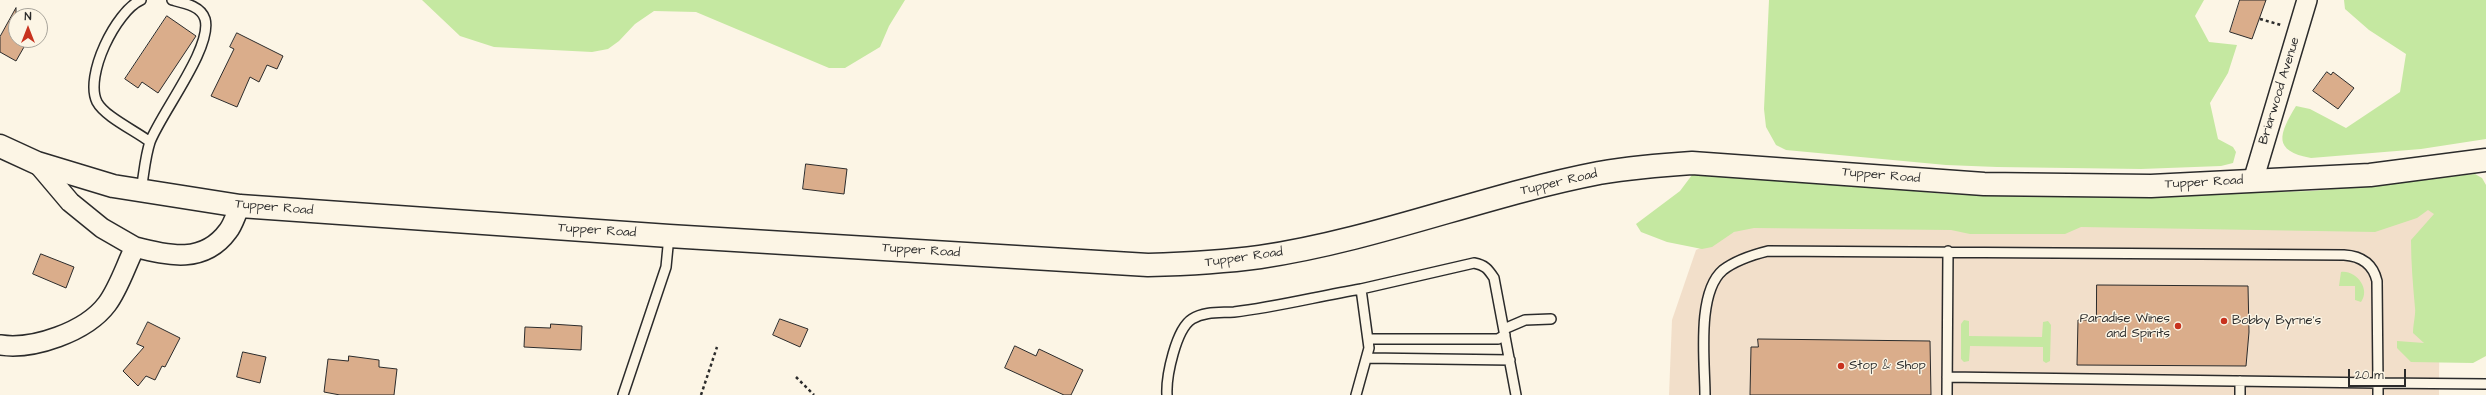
<!DOCTYPE html>
<html>
<head>
<meta charset="utf-8">
<style>
	body { margin:0 }
	#map { position:relative; width:2486px; height:395px; overflow:hidden; background:#fcf5e5; font-family:"Architects Daughter",sans-serif }
	canvas { display:block }
	.north { position:absolute; left:8px; top:8px; width:40px; height:40px; box-sizing:border-box; background:#fcf5e5; border:1px solid #a8a49b; border-radius:50%; rotate:0deg; font-size:11px; font-weight:700; line-height:16px; text-align:center; color:#2b2b2b }
	.north::after { content:''; display:block; margin:auto; width:14px; height:18px; background:#c8321e; clip-path:polygon(50% 0,100% 100%,50% 72%,0 100%) }
	.scale { position:absolute; left:2348px; top:369px; width:58px; height:18px; box-sizing:border-box; border:2px solid #2b2b2b; border-top:0; padding-left:5px; font-size:12px; line-height:14px; white-space:nowrap; color:#2b2b2b; -webkit-text-stroke:3px #fcf5e5; paint-order:stroke }
</style>
</head>
<body>
<div id="map">
<canvas width="2486" height="395"></canvas>
<div class="north">N</div>
<div class="scale">20 m</div>
</div>
<script>
const ctx = document.querySelector('canvas').getContext('2d');
ctx.lineJoin = 'round';
function fillPath(path, color) {
  ctx.fillStyle = color;
  ctx.fill(path, 'evenodd');
}
function trace(path, color, width, dash) {
  ctx.strokeStyle = color;
  ctx.lineWidth = width;
  ctx.lineCap = dash ? 'butt' : 'round';
  ctx.setLineDash(dash || []);
  ctx.stroke(path);
}
function write(font, color, halo, rows, align = 'center') {
  ctx.font = font + ' "Architects Daughter",sans-serif';
  ctx.lineWidth = 3;
  ctx.setLineDash([]);
  ctx.textBaseline = 'middle';
  ctx.strokeStyle = halo;
  ctx.fillStyle = color;
  for (const [text, x, y, turn = 0] of rows) {
    ctx.save();
    ctx.translate(x, y);
    ctx.rotate((+turn || 0) * Math.PI / 180);
    ctx.textAlign = isNaN(turn) ? turn : align;
    if (halo) ctx.strokeText(text, 0, 0);
    ctx.fillText(text, 0, 0);
    ctx.restore();
  }
}
fillPath(new Path2D(`
	M2440,209L2439,395H1669L1672,320L1696,250L1759,220Z`), '#f2dfca');
fillPath(new Path2D(`
	M422,0H905L889,26L880,47L845,68H829L696,12L654,11L635,24L619,41L608,49L592,52L494,47L460,36Z
	M1769,0H2204L2195,16L2209,42L2237,45L2228,73L2210,103L2218,139L2233,147L2236,152L2233,163L2221,166L2141,169L1997,167L1946,165L1786,150L1776,145L1766,127L1764,109Z
	M2344,0H2486V139L2421,149L2311,158C2272,151 2279,134 2296,106L2310,109L2346,128L2400,92L2406,54L2369,30L2345,9Z
	M2475,174L2482,178L2486,185V356L2473,363L2411,362L2397,348V341L2424,343L2413,333C2413,325 2416,313 2415,308C2413,286 2411,263 2411,240L2434,214L2428,210L2417,218L2375,232L2081,227L2065,234H1970L1951,230L1754,228L1734,232L1712,247L1702,249L1667,242L1641,232L1636,224L1680,191L1692,175L1749,176L1946,194L2094,197L2312,191Z
	M2341,272C2356,270 2371,289 2361,302L2355,300V286H2339Z
	M1964,320L1969,321V336L2042,337L2043,322L2048,321L2051,325L2050,361L2046,363L2043,361V347L1970,346L1969,361L1964,362L1961,359V324Z`), '#c5e8a1');
const building = new Path2D(`
	M2240,0H2266L2252,39L2230,32Z
	M16,8V40H28L16,61L0,52V37Z
	M167,16L196,36L158,93L142,82L138,88L125,79Z
	M237,33L283,56L277,69L267,65L259,82L250,77L237,107L211,96L234,49L230,47Z
	M2327,72L2331,75L2333,72L2354,88L2338,109L2313,91Z
	M806,164L847,169L844,194L803,189Z
	M41,254L74,267L66,288L33,274Z
	M2097,285L2248,286L2249,332L2246,366L2077,365L2078,320H2096Z
	M780,319L808,329L800,347L773,335Z
	M148,322L180,338L165,367L162,366L155,380L146,376L138,386L123,371L144,347L137,344Z
	M551,324L582,326L581,350L524,347L525,327L550,328Z
	M1758,339L1930,341L1931,395H1750L1751,347H1758Z
	M1015,346L1036,356L1039,349L1083,370L1071,395H1064L1005,368Z
	M243,352L266,357L260,383L237,377Z
	M349,356L379,360V367L397,369L394,395H340L324,392L328,359L348,361Z`);
fillPath(building, '#daad8b');
trace(building, '#2b2b2b', 1);
const service = new Path2D(`
	M141,0C116,11 84,76 97,102C105,117 136,131 150,142
	M141,190C144,174 145,157 150,142C161,113 213,47 205,19C201,6 184,3 172,0
	M1504,329L1525,320L1551,319
	M1368,339H1498L1505,335
	M1367,358L1510,360
	M623,395L666,267L669,236
	M1167,395C1166,376 1176,329 1192,319C1205,311 1220,313 1234,312C1277,307 1319,296 1361,289
	M1356,395L1369,348L1361,289L1474,263C1485,265 1488,269 1494,278L1516,395
	M1705,395C1705,363 1696,293 1723,270C1736,260 1752,255 1768,251L2344,255C2361,256 2373,264 2377,281L2378,383L1947,377
	M1947,395L1948,251
	M2240,395V381
	M2378,395V383L2486,384`);
const minor = new Path2D(`
	M37,163L70,202L102,228L135,247
	M2253,181L2307,0
	M0,345C33,350 86,332 107,304C119,288 126,265 135,247C169,256 204,264 228,231C233,225 236,214 240,206`);
const secondary = new Path2D(`
	M0,146L37,163L113,186L240,206L669,236L1148,265C1186,264 1223,262 1260,257C1375,240 1485,195 1599,173C1629,168 1661,165 1692,163L1984,184L2151,186L2370,175L2486,160`);
trace(service, '#2b2b2b', 12);
trace(minor, '#2b2b2b', 22);
trace(secondary, '#2b2b2b', 25);
trace(new Path2D(`
	M2260,19L2281,25
	M796,377L814,395
	M701,395L717,347`), '#2b2b2b', 2.5, [3, 3]);
trace(service, '#fcf5e5', 9);
trace(minor, '#fcf5e5', 19);
trace(secondary, '#fcf5e5', 22);
for (const [x, y, r, color] of [
	[2224,321,4,"#c8321e"],
	[2178,326,4,"#c8321e"],
	[1841,366,4,"#c8321e"]
]) {
  const dot = new Path2D();
  dot.arc(x, y, r, 0, 2 * Math.PI);
  ctx.fillStyle = color;
  ctx.fill(dot);
  trace(dot, '#fcf5e5', 1.5);
}
write('13px', '#2b2b2b', '#fcf5e5', [
	["Briarwood Avenue",2280,91,-73],
	["Tupper Road",1881,176,5],
	["Tupper Road",1559,183,-13],
	["Tupper Road",2204,183,-3],
	["Tupper Road",274,208,5],
	["Tupper Road",597,231,4],
	["Tupper Road",921,251,4],
	["Tupper Road",1244,258,-8]
]);
write('13px', '#2b2b2b', '#fcf5e5', [
	["Paradise Wines",2170,319,"right"],
	["and Spirits",2170,334,"right"],
	["Bobby Byrne's",2232,321],
	["Stop & Shop",1849,366]
], 'left');
</script>
</body>
</html>
